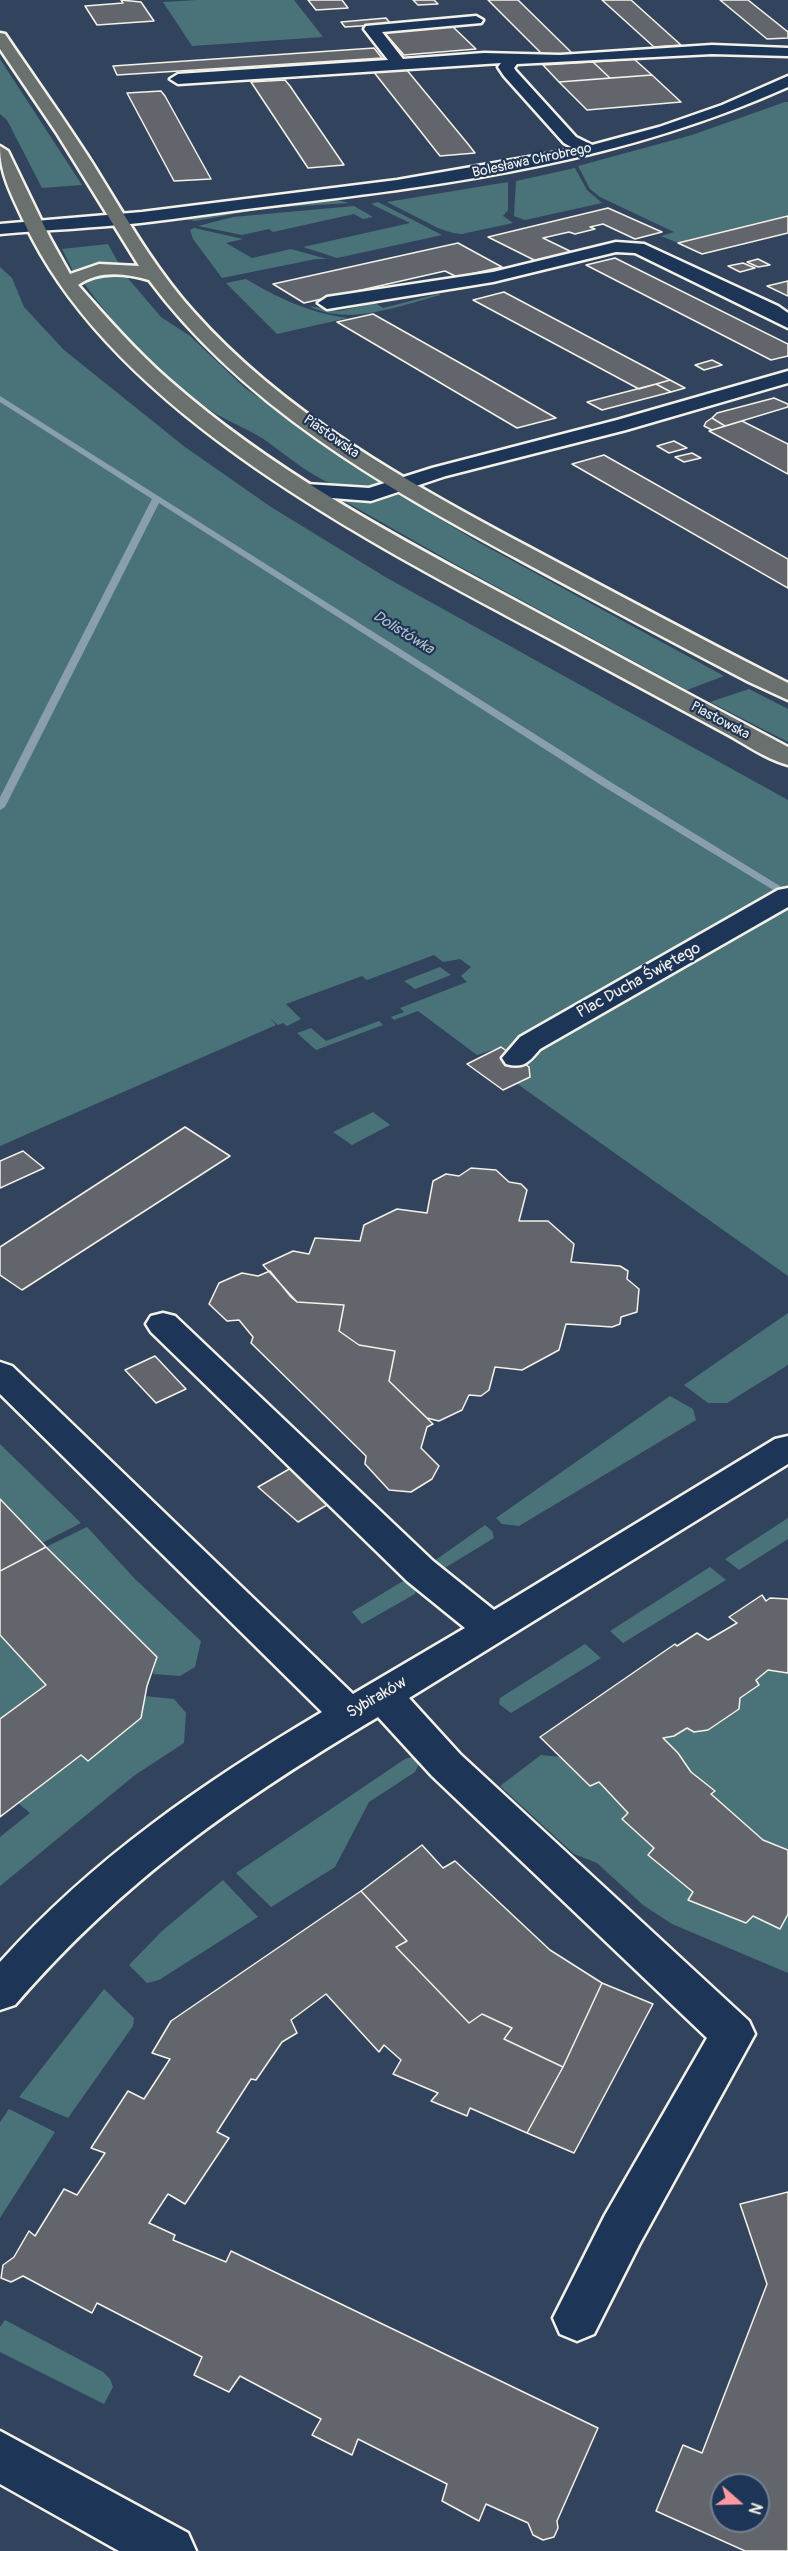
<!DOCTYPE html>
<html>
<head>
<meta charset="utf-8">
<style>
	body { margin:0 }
	#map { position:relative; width:788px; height:2551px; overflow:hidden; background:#32445d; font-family:Pangolin,sans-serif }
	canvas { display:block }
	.north { position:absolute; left:710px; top:2473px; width:60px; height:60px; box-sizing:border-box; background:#1d3557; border:2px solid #738091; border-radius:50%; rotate:110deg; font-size:16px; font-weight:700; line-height:24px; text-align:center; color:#f4f1e8 }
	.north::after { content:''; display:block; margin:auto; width:21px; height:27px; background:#ff9aa2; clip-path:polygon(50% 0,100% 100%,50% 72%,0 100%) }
</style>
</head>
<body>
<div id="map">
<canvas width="788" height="2551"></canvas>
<div class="north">N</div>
</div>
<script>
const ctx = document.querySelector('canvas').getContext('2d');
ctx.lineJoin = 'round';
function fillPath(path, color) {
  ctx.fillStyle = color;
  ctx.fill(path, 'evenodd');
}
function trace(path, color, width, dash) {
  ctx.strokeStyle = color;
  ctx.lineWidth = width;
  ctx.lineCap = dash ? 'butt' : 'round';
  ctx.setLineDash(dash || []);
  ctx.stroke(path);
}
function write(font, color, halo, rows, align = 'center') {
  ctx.font = font + ' Pangolin,sans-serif';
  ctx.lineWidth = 4.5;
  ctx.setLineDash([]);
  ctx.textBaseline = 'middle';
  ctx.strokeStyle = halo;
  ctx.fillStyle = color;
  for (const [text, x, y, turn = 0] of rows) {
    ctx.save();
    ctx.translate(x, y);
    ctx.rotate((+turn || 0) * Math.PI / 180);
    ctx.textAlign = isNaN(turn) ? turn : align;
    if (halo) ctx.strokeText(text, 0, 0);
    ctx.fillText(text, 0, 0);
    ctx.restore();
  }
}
fillPath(new Path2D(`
	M197,0H294L323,37L192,46L163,2Z
	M0,59L82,185L42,188L7,120L0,114Z
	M785,102H788V216L678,243L661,236L674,232L600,197L590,189L578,166L692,135Z
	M575,168L587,190L602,203L525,220L514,216L516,181Z
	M508,182V210L503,216L513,223L462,234L453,233L438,228L387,202Z
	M330,198L349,203L267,208L195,221L187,219L185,215Z
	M378,202L442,235L337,258L303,247L410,223L371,204Z
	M354,206L373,217L363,219L354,214L273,232L269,229L242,235L198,226L233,217Z
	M194,228L243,239L226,243L252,258L291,249L327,259H316L222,278L193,239L190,230Z
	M108,244L119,264L91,265L73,271L62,249Z
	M0,267L12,278L24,307L64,350L185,447L271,507L387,578L788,800V886L778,893L788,899V1276L516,1083L501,1047L477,1055L418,1011L394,1020L391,1017L404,1012L400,1008L467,982L461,976L471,967L460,959L443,962L434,955L367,980L362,976L286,1004L301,1019L287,1026L283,1023L278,1025L270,1018L276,1025L0,1146Z
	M102,274L126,276L161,317L190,336L245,388L379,482L378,486C339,503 295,461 265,440C250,430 232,423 216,414C163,381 119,331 83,282L88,277Z
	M246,279C278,298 309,313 348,318L277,334L226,283Z
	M438,294L441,295C400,305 350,327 309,306L339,311L375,303L383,308Z
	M398,494L478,542L724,676L687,690L453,563L339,498L372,501Z
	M749,689L788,709V742L710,702Z
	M440,967L451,975L415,989L404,981Z
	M379,1021L383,1025L316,1050L297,1033L311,1028L326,1041Z
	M373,1112L390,1125L352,1145L333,1132Z
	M788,1313V1365L727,1403H708L684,1385Z
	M670,1396L693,1409L696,1420L519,1526L502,1524L496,1518Z
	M0,1444L81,1523L42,1543L0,1499Z
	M788,1518V1539L739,1570L725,1559Z
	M485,1525L492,1531L494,1538L443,1569L430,1564Z
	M87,1527L135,1579L201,1641L195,1667L180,1676L153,1674L157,1657L46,1547Z
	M710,1567L726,1580L623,1643L610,1631Z
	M408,1578L417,1586L415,1594L362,1624L352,1612Z
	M0,1635L46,1685L0,1719Z
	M585,1644L601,1658L511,1713L499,1704L500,1698Z
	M768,1670L788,1673V1850L763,1840L711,1794L715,1791L691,1772L678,1753L663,1738L674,1736L687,1728L694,1732L708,1730L739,1709L740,1698L759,1685L756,1680Z
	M145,1696L174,1699L186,1713L184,1743L135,1775L0,1886V1837L30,1813L18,1803L81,1755L88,1761L140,1718Z
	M541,1755L561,1757L590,1786L599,1782L628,1813L622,1819L654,1848L648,1855L693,1892L689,1900L746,1923L753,1916L779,1929L788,1914V1973L672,1924L643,1905L597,1863L574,1854L500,1786Z
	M412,1757L420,1762L415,1772L369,1802L335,1867L271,1907L236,1873L405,1759Z
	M223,1880L258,1917L159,1980L147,1983L129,1965L162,1931Z
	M104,1989L134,2018L133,2026L68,2118L19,2097Z
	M9,2109L55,2132L0,2218V2122Z
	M5,2320L103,2372L110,2379L113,2387L104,2404L0,2352V2327Z`), '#497378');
fillPath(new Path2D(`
	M0,396L609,781L788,891V899L601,785L159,503L5,807L0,810V797L152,499L0,402Z`), '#899fb0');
const building = new Path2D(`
	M121,0L141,2L154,21L97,25L85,6L123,3Z
	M308,0H342L348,8L316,10Z
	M413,0H434L438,4L418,5Z
	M488,0H518L572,53L543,55Z
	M602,0H631L681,45L654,47Z
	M720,0H748L788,32V38L767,39Z
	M386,18L391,24L345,27L341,22Z
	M451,25L476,49L404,55L382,30Z
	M374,48L382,58L117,75L113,66Z
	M634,59L652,75L610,78L593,62Z
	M593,62L610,78L559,82L543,65Z
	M406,69L468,144L475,153L440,156L373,71Z
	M652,75L681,102L587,110L559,82Z
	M285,80L290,86L344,165L308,168L251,82Z
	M161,91L165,96L211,179L174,181L127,93Z
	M608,208L662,232L635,239L603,224L590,227L595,229L575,234L569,232L543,238L574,253L538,262L488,237Z
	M788,216V233L702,254L678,243Z
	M458,243L502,267L457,277L445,271L304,303L273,284Z
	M615,258L788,344V356L771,360L586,265Z
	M758,259L770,265L758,267L747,262Z
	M743,263L755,268L740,272L728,266Z
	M788,281V296L767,286Z
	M504,292L653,371L670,380L639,389L473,300Z
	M373,314L476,372L556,418L517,428L337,322Z
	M712,360L722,365L704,370L695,365Z
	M670,380L685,388L671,392L656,384Z
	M656,384L671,392L602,410L587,402Z
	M774,398L788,404V407L725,426L712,418L717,413Z
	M712,418L725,426L712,430L704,426L706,422Z
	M742,421L788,444V474L709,431Z
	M674,441L687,448L669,453L657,446Z
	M692,453L701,458L684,462L675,457Z
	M604,455L788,559V588L572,464Z
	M501,1047L529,1067L530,1077L503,1090L467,1064Z
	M185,1127L230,1156L22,1290L0,1275V1247Z
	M23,1151L44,1168L0,1188V1161Z
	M471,1168L496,1170L509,1182L521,1184L527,1190L519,1221H548L574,1244L571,1262L620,1266L628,1271L627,1279L639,1289L637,1312L621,1317L620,1324L612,1327L566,1324L559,1350L522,1370L495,1367L489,1390L481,1396L469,1395L462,1410L439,1421L427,1418L389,1381L395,1351L359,1345L339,1331L344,1305L297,1302L263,1265L293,1251L309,1254L315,1238L360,1241L364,1225L397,1209L427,1213L433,1181L446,1174L459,1176Z
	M270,1271L291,1297L297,1302L344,1305L339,1331L359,1345L395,1351L389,1381L433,1424L427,1427L421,1448L439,1466L432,1479L411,1492L389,1490L365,1464L366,1456L251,1343L253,1337L239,1320L227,1321L209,1304L219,1283L242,1273L258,1276Z
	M155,1356L186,1389L156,1403L125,1370Z
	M291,1468L332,1502L298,1522L258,1487Z
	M0,1499L46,1547L0,1571Z
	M46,1547L157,1657L147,1686L141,1718L88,1761L81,1755L0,1817V1719L46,1685L0,1635V1571Z
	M762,1595L766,1601L770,1598L788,1599V1673L768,1670L756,1680L759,1685L740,1698L739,1709L708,1730L694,1732L687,1728L674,1736L663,1738L678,1753L691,1772L715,1791L711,1794L763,1840L788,1850V1914L780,1929L753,1916L746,1923L688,1900L693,1892L648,1855L654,1848L622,1819L628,1813L599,1782L590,1786L540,1737L675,1644L677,1646L697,1633L708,1640L737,1623L729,1617Z
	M422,1845L443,1868L455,1861L550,1950L602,1983L563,2067L504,2039L512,2028L482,2014L469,2023L396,1947L407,1941L361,1891Z
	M361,1891L407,1941L396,1947L469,2023L482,2014L512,2028L504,2039L563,2067L527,2133L470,2108L467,2116L431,2101L438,2093L393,2074L401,2060L384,2045L379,2052L326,1994L291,2020L297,2033L282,2042L256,2080L251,2079L217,2132L229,2138L185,2204L168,2194L149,2223L175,2235L173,2240L226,2262L231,2251L598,2428L557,2521L558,2528L554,2537L543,2540L533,2535L528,2523L486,2504L479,2521L442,2501L447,2484L358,2439L352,2455L312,2435L321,2419L240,2376L229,2392L194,2375L202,2357L97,2303L92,2313L23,2276L11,2282L1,2278L3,2265L14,2257L29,2231L35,2236L64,2189L77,2195L105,2153L91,2148L128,2091L144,2099L170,2059L152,2053L171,2021Z
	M602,1983L653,2004L574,2153L527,2133L563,2067Z
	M788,2192V2551H745L656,2511L683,2445L702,2453L767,2284L740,2204ZM722,2485H758V2521H722Z`);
fillPath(building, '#62666c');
trace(building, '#f4f1e8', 1.5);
const minor = new Path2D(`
	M476,16L483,20L481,23L382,32L403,59L484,53L560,55L712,45L788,48V56L712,54L517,64L514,68L516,71L576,137L592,145L659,127L722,105L788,76V87C623,161 457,184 279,205C233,210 186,218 140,223C93,228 47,230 0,234V224L142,212L397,180L575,149L564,143L504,76L498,67L501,63L178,84L170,79L178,74L388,60L364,29L366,26Z
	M616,242L644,244L778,306L788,313V328L635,253L616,252L493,282L327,309L318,303L327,297L493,272Z
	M788,371V383L626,430L446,476L371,501L306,496L298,495L295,490L298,485L306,484L369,488L432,468L617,420Z
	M788,888V907L540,1049C529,1062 524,1069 506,1064L502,1058L520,1037L778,890Z
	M163,1313L175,1316L433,1561L494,1610L775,1439L788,1436V1464L409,1698L460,1754L749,2021L755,2034L639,2245L594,2334L577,2341L560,2334L553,2318L605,2215L707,2038L432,1776L378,1717C237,1801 124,1879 15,2005L0,2010V1962C92,1859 204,1782 322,1712L0,1394V1362L12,1366L353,1694L465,1628L407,1581L151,1332L146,1324L151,1316Z
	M0,2431L188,2533L196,2551H119L0,2484Z`);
const major = new Path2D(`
	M0,33L5,34C34,77 65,120 93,164C124,214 153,266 193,311C284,414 409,483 529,547C615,593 701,639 788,683V700L749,682C671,641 593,600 516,558C381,485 242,405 149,280C125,273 99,270 78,285C107,318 136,351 169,380C272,471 396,537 516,601C607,650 697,699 788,747V765C765,759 744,743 723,732C680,709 638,686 595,663C406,560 120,427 25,224C13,197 0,176 0,146L8,151L50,238L70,274L99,264L139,266L56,132L0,49Z`);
trace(minor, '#f4f1e8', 5);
trace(major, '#f4f1e8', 5);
fillPath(minor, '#1d3557');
fillPath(major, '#6a706d');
write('14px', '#f4f1e8', '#1d3557', [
	["Bolesława Chrobrego",532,161,-12],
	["Piastowska",331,437,35],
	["Piastowska",720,721,28]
]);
write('italic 15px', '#b6c1c7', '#1d3557', [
	["Dolistówka",403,633,32]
]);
write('16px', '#f4f1e8', '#1d3557', [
	["Plac Ducha Świętego",639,981,-29],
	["Sybiraków",377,1698,-30]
]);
</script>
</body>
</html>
